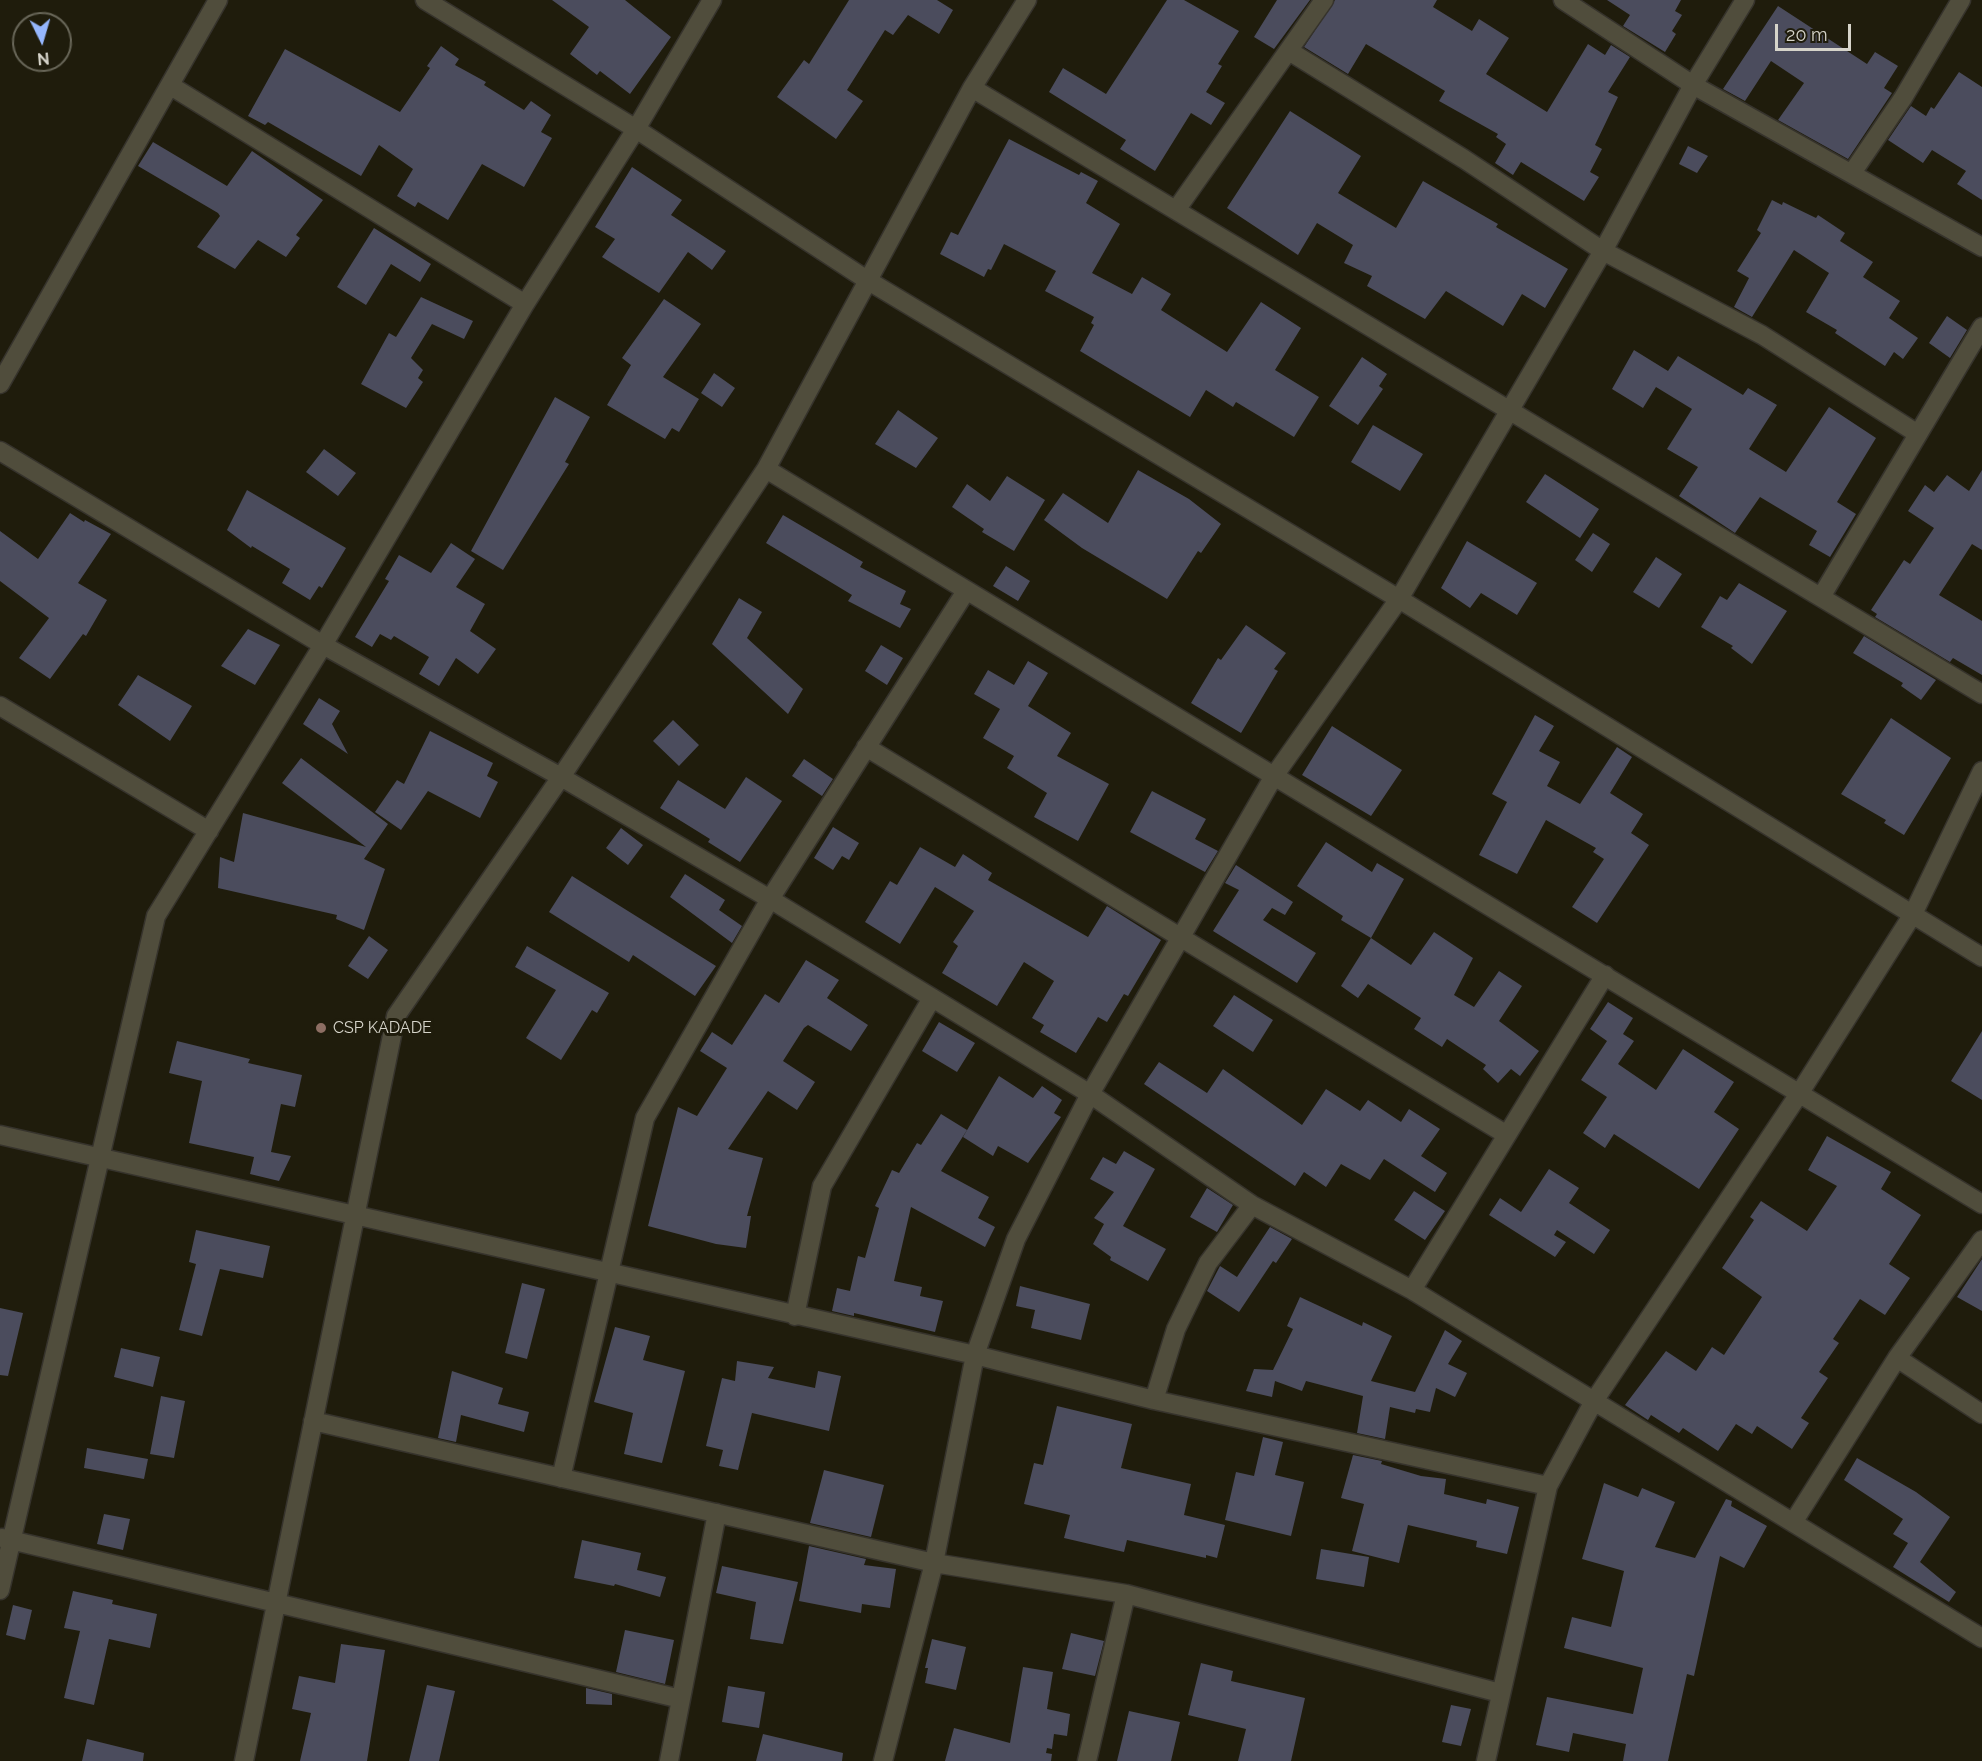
<!DOCTYPE html>
<html>
<head>
<meta charset="utf-8">
<style>
	body { margin:0 }
	#map { position:relative; width:1982px; height:1761px; overflow:hidden; background:#1f1c0c; font-family:Raleway,sans-serif }
	canvas { display:block }
	.north { position:absolute; left:12px; top:12px; width:60px; height:60px; box-sizing:border-box; background:#1f1c0c; border:2px solid #686658; border-radius:50%; rotate:175deg; font-size:16px; font-weight:700; line-height:24px; text-align:center; color:#d6d4ca }
	.north::after { content:''; display:block; margin:auto; width:21px; height:27px; background:#95b6fd; clip-path:polygon(50% 0,100% 100%,50% 72%,0 100%) }
	.scale { position:absolute; left:1775px; top:24px; width:76px; height:27px; box-sizing:border-box; border:3px solid #d6d4ca; border-top:0; padding-left:8px; font-size:18px; line-height:21px; white-space:nowrap; color:#d6d4ca; -webkit-text-stroke:4px #1f1c0c; paint-order:stroke }
</style>
</head>
<body>
<div id="map">
<canvas width="1982" height="1761"></canvas>
<div class="north">N</div>
<div class="scale">20 m</div>
</div>
<script>
const ctx = document.querySelector('canvas').getContext('2d');
ctx.lineJoin = 'round';
function fillPath(path, color) {
  ctx.fillStyle = color;
  ctx.fill(path, 'evenodd');
}
function trace(path, color, width, dash) {
  ctx.strokeStyle = color;
  ctx.lineWidth = width;
  ctx.lineCap = dash ? 'butt' : 'round';
  ctx.setLineDash(dash || []);
  ctx.stroke(path);
}
function write(font, color, halo, rows, align = 'center') {
  ctx.font = font + ' Raleway,sans-serif';
  ctx.lineWidth = 6;
  ctx.setLineDash([]);
  ctx.textBaseline = 'middle';
  ctx.strokeStyle = halo;
  ctx.fillStyle = color;
  for (const [text, x, y, turn = 0] of rows) {
    ctx.save();
    ctx.translate(x, y);
    ctx.rotate((+turn || 0) * Math.PI / 180);
    ctx.textAlign = isNaN(turn) ? turn : align;
    if (halo) ctx.strokeText(text, 0, 0);
    ctx.fillText(text, 0, 0);
    ctx.restore();
  }
}
fillPath(new Path2D(`
	M552,0H625L671,37L630,94L600,71L597,75L570,54L589,27Z
	M849,0H937L953,10L939,34L908,15L893,35L885,30L847,90L863,101L836,139L777,97L804,60L809,64Z
	M1167,0H1184L1239,31L1218,64L1222,66L1206,92L1225,103L1211,125L1191,113L1155,171L1120,149L1126,140L1049,92L1063,68L1106,94Z
	M1277,0H1310L1274,49L1254,37Z
	M1335,0H1437L1433,7L1472,31L1479,19L1509,38L1486,74L1547,112L1588,44L1605,55L1611,45L1630,57L1608,92L1618,97L1595,145L1602,149L1590,172L1599,177L1584,201L1521,162L1513,175L1495,163L1506,144L1496,137L1498,134L1439,101L1445,91L1366,44L1348,74L1304,47Z
	M1607,0H1681L1675,11L1682,15L1672,31L1676,34L1665,52L1623,26L1630,15Z
	M1778,6L1867,64L1875,52L1898,66L1884,88L1892,93L1848,159L1778,120L1804,83L1771,61L1745,101L1723,89Z
	M441,46L459,59L455,65L486,82L484,85L524,110L531,101L551,115L541,132L552,138L524,187L482,164L448,220L418,202L415,207L397,196L413,169L379,145L361,176L268,122L265,125L248,116L285,49L400,112L430,68L427,66Z
	M1959,72L1982,87V200L1957,184L1966,171L1932,150L1923,163L1888,140L1911,106L1926,116L1931,107L1934,109Z
	M1290,111L1361,156L1338,193L1396,228L1423,181L1498,224L1496,227L1568,269L1545,308L1522,294L1503,326L1446,291L1425,319L1367,286L1372,276L1344,263L1353,245L1317,223L1298,255L1227,208Z
	M1009,139L1079,175L1081,172L1098,181L1086,203L1120,224L1092,273L1132,294L1142,277L1171,294L1161,310L1227,352L1261,302L1301,328L1275,370L1319,397L1294,437L1236,402L1233,407L1206,390L1190,417L1080,351L1094,325L1091,323L1094,317L1045,291L1056,271L1004,244L991,270L988,269L984,277L940,254L951,232L958,235Z
	M153,142L227,186L252,151L323,200L296,235L300,238L286,257L258,240L235,269L197,247L220,216L218,213L138,166Z
	M1688,146L1708,156L1697,173L1679,164Z
	M632,167L682,200L671,215L726,251L712,270L688,252L659,293L602,257L615,239L595,227Z
	M1772,200L1782,205L1783,202L1816,218L1818,215L1845,233L1840,241L1873,262L1863,277L1900,301L1889,318L1918,338L1903,359L1894,352L1885,366L1835,333L1837,330L1806,312L1829,273L1794,250L1752,317L1734,307L1749,278L1737,271L1761,233L1757,230Z
	M374,228L431,264L420,282L391,264L366,305L337,287Z
	M421,297L473,321L464,339L432,324L411,358L423,370L418,378L423,382L406,408L361,384L389,333L396,337Z
	M664,299L701,324L663,377L699,399L679,432L672,428L665,439L607,405L631,365L622,358Z
	M1947,316L1967,330L1950,358L1929,343Z
	M1634,350L1668,371L1678,356L1743,395L1748,388L1777,405L1749,449L1786,472L1829,407L1876,438L1837,502L1856,514L1830,557L1809,545L1817,531L1760,497L1735,533L1679,496L1698,467L1667,449L1692,409L1656,387L1643,408L1612,389Z
	M1362,357L1387,374L1379,386L1383,389L1358,425L1329,406Z
	M714,373L735,388L722,407L701,393Z
	M555,397L590,417L565,462L569,464L503,570L471,551Z
	M898,410L938,438L916,468L875,444Z
	M1373,425L1423,454L1400,491L1351,462Z
	M324,449L356,473L338,496L306,472Z
	M1138,470L1189,499L1221,524L1201,553L1198,551L1167,599L1082,548L1044,520L1063,493L1108,523Z
	M1982,470V550L1972,544L1939,595L1982,621V675L1953,658L1950,662L1875,617L1877,614L1871,610L1904,560L1910,564L1934,528L1908,511L1925,485L1934,492L1947,475L1969,491Z
	M1545,474L1599,509L1580,538L1526,502Z
	M1007,476L1045,500L1014,551L982,532L984,529L952,507L967,484L990,501Z
	M247,490L346,548L322,588L319,586L310,600L282,583L290,569L252,546L251,548L227,530Z
	M70,513L84,522L85,520L111,534L78,583L107,600L86,636L83,634L50,679L19,658L49,618L0,581V531L38,559Z
	M783,515L863,562L860,567L906,591L900,604L911,609L900,628L848,601L852,595L766,543Z
	M1593,533L1610,544L1592,572L1575,560Z
	M1467,541L1537,583L1517,615L1481,593L1470,608L1441,588Z
	M451,543L475,559L456,587L485,604L470,631L496,649L478,674L456,658L439,686L419,674L429,657L394,636L391,640L380,634L372,647L355,637L389,581L385,579L399,555L431,573Z
	M1656,557L1682,574L1659,608L1633,592Z
	M1006,566L1030,581L1018,601L993,586Z
	M1739,583L1787,611L1752,664L1731,648L1733,646L1701,627L1720,596L1727,600Z
	M739,598L762,612L747,638L803,689L788,714L712,644Z
	M1246,625L1286,653L1274,669L1278,671L1241,733L1191,703L1218,658L1221,660Z
	M248,629L280,645L255,685L221,666Z
	M1864,636L1936,680L1921,700L1901,686L1903,683L1853,653Z
	M881,645L903,658L887,685L865,671Z
	M1028,661L1048,673L1028,706L1071,733L1057,756L1109,784L1078,841L1034,817L1047,793L1007,768L1014,756L983,738L1000,709L974,694L988,670L1014,685Z
	M138,675L192,706L170,741L118,705Z
	M319,698L340,711L332,724L348,754L303,724Z
	M1535,715L1554,726L1539,751L1560,762L1547,786L1580,804L1617,747L1632,757L1610,793L1643,814L1631,833L1649,845L1597,923L1572,907L1604,859L1593,852L1596,848L1546,820L1517,874L1479,855L1507,802L1492,794Z
	M1891,718L1951,758L1904,835L1884,823L1886,820L1841,794Z
	M673,720L699,745L679,766L653,741Z
	M1332,726L1402,770L1371,816L1302,775Z
	M430,731L493,763L487,776L498,782L480,818L428,791L401,830L375,812L397,780L404,784Z
	M301,758L388,824L364,859L385,869L364,930L336,919L337,915L218,888L220,857L234,862L243,813L366,847L282,783Z
	M804,759L833,779L822,796L792,776Z
	M746,777L782,801L740,862L708,842L710,839L660,808L678,780L725,809Z
	M1152,791L1206,819L1195,839L1218,851L1205,872L1130,832Z
	M833,827L859,843L849,860L842,856L833,870L814,858Z
	M621,828L643,845L628,865L606,848Z
	M1326,842L1372,872L1377,863L1404,879L1371,938L1341,920L1343,916L1297,886Z
	M920,847L955,867L963,854L992,873L988,880L1088,937L1107,906L1161,940L1128,996L1124,994L1107,1022L1098,1017L1076,1053L1040,1032L1044,1025L1032,1018L1054,981L1024,962L997,1006L942,973L958,946L953,942L974,911L935,887L900,944L865,922L890,881L897,885Z
	M1236,865L1293,902L1285,915L1272,908L1263,920L1316,953L1297,983L1213,931L1239,890L1225,883Z
	M685,874L725,900L719,910L742,926L732,943L670,897Z
	M572,876L716,966L695,996L633,955L629,962L549,912Z
	M1434,932L1473,958L1454,995L1474,1007L1499,971L1522,986L1499,1021L1539,1051L1520,1076L1511,1069L1498,1083L1483,1069L1486,1065L1447,1039L1442,1047L1414,1029L1421,1018L1368,984L1358,998L1341,986L1371,938L1411,965Z
	M369,936L388,950L368,979L348,966Z
	M527,946L609,993L597,1013L592,1010L561,1060L526,1038L556,990L515,967Z
	M806,960L839,980L827,998L868,1025L851,1051L808,1025L804,1028L783,1061L815,1082L797,1110L768,1091L728,1149L763,1158L747,1216H751L746,1248L716,1244L648,1226L678,1107L697,1116L727,1068L700,1051L712,1032L732,1045L765,994L779,1003Z
	M1234,995L1273,1020L1253,1052L1213,1026Z
	M1608,1002L1633,1018L1623,1034L1634,1041L1618,1064L1656,1090L1683,1049L1734,1082L1714,1112L1739,1129L1699,1189L1614,1134L1605,1148L1583,1133L1607,1097L1581,1080L1607,1041L1590,1029Z
	M939,1022L975,1043L957,1072L922,1051Z
	M1982,1031V1100L1951,1081Z
	M177,1041L250,1059L248,1063L302,1075L295,1107L281,1104L271,1152L291,1156L279,1181L250,1174L254,1157L189,1143L202,1081L169,1073Z
	M1159,1062L1207,1093L1223,1069L1302,1125L1326,1089L1360,1111L1368,1100L1401,1122L1409,1109L1440,1129L1421,1156L1447,1173L1435,1192L1384,1159L1370,1180L1341,1164L1326,1187L1304,1172L1295,1186L1144,1084Z
	M999,1076L1033,1098L1042,1086L1062,1100L1054,1113L1061,1117L1028,1163L998,1146L993,1156L963,1137Z
	M941,1114L967,1130L941,1171L989,1197L978,1218L995,1227L985,1247L911,1207L894,1281L922,1287L920,1296L943,1301L935,1332L854,1313V1316L832,1311L837,1288L850,1291L858,1256L865,1258L879,1208L875,1206L892,1170L899,1173L917,1143L921,1145Z
	M1827,1136L1891,1172L1881,1189L1921,1215L1889,1264L1910,1278L1885,1315L1860,1299L1833,1339L1839,1343L1819,1372L1828,1378L1801,1418L1809,1423L1792,1449L1757,1426L1752,1434L1736,1424L1718,1451L1683,1428L1679,1433L1651,1415L1648,1420L1625,1405L1666,1351L1696,1371L1712,1347L1724,1355L1762,1297L1722,1268L1754,1220L1750,1217L1761,1201L1807,1231L1837,1186L1808,1170Z
	M1124,1151L1155,1169L1123,1226L1166,1249L1148,1281L1110,1260L1111,1257L1093,1244L1104,1224L1094,1218L1114,1192L1090,1179L1103,1157L1116,1164Z
	M1549,1169L1579,1188L1569,1203L1610,1230L1594,1254L1557,1230L1554,1235L1566,1242L1555,1257L1489,1215L1500,1198L1521,1212Z
	M1207,1188L1233,1205L1217,1232L1190,1217Z
	M1414,1191L1445,1211L1425,1240L1394,1220Z
	M1270,1227L1292,1239L1276,1263L1273,1261L1239,1312L1207,1291L1220,1266L1237,1277Z
	M196,1230L270,1246L263,1278L220,1269L202,1336L179,1330L196,1264L189,1262Z
	M1982,1259V1311L1957,1297Z
	M522,1283L545,1289L527,1359L505,1353Z
	M1020,1286L1090,1304L1081,1340L1031,1328L1035,1310L1016,1306Z
	M1300,1297L1362,1326L1363,1322L1392,1336L1371,1381L1415,1392L1445,1330L1462,1341L1448,1364L1467,1373L1455,1397L1436,1388L1430,1412L1416,1409L1415,1413L1390,1407L1385,1439L1357,1433L1363,1396L1306,1381L1302,1391L1275,1381L1272,1397L1246,1391L1254,1369L1273,1370L1293,1329L1287,1326Z
	M0,1308L23,1313L8,1376L0,1375Z
	M615,1327L650,1336L643,1360L685,1371L662,1463L624,1454L633,1413L594,1402Z
	M121,1348L160,1357L153,1387L114,1377Z
	M737,1361L774,1367L768,1378L815,1388L818,1371L841,1376L829,1431L752,1413L738,1470L719,1466L723,1450L706,1446L722,1378L735,1381Z
	M452,1371L503,1388L498,1404L529,1412L524,1432L461,1415L456,1442L438,1438Z
	M161,1396L185,1401L174,1458L150,1454Z
	M1057,1406L1132,1424L1121,1468L1191,1484L1184,1515L1225,1525L1217,1558L1206,1555V1558L1127,1540L1124,1552L1064,1538L1070,1515L1024,1504L1034,1463L1043,1465Z
	M1263,1437L1283,1442L1275,1475L1304,1482L1291,1536L1225,1520L1236,1472L1254,1476Z
	M87,1448L148,1459L144,1479L84,1468Z
	M1353,1455L1382,1461L1381,1464L1421,1476L1446,1479L1444,1494L1486,1504L1487,1499L1519,1507L1507,1554L1476,1547L1477,1541L1408,1525L1399,1563L1352,1551L1364,1504L1341,1498Z
	M1857,1458L1916,1492L1950,1517L1920,1562L1956,1592L1949,1602L1893,1567L1908,1543L1893,1534L1903,1519L1844,1480Z
	M824,1470L884,1485L871,1537L810,1523Z
	M1604,1483L1638,1497L1642,1488L1675,1502L1655,1547L1695,1558L1726,1499L1732,1501L1731,1506L1767,1526L1744,1568L1720,1556L1694,1676L1687,1674L1668,1761H1623L1626,1744L1573,1733L1569,1752L1536,1745L1547,1697L1633,1714L1643,1668L1564,1648L1572,1617L1611,1627L1624,1571L1582,1559Z
	M104,1514L130,1519L123,1550L97,1544Z
	M582,1540L641,1553L637,1570L666,1577L660,1597L615,1584L614,1586L574,1578Z
	M809,1546L866,1559L864,1565L896,1569L890,1608L862,1604L861,1613L799,1601Z
	M1321,1549L1369,1557L1364,1587L1316,1579Z
	M722,1566L798,1582L783,1644L750,1639L756,1602L716,1593Z
	M73,1591L113,1600L112,1604L157,1614L150,1648L109,1639L94,1705L64,1698L80,1631L64,1628Z
	M13,1605L32,1610L25,1640L6,1635Z
	M625,1630L674,1640L665,1684L616,1672Z
	M1071,1633L1104,1641L1095,1676L1062,1669Z
	M932,1639L966,1647L956,1690L925,1683L928,1668H925Z
	M341,1644L385,1650L367,1761H300L311,1713L292,1709L299,1676L335,1683Z
	M1201,1663L1233,1671L1231,1681L1305,1698L1291,1761H1238L1246,1729L1188,1715Z
	M1023,1667L1053,1672L1047,1709L1070,1714L1067,1736L1054,1734L1052,1749L1047,1748L1046,1753L1052,1754L1051,1761H945L954,1728L1010,1743Z
	M427,1685L455,1691L439,1761H409Z
	M728,1686L765,1692L759,1728L722,1722Z
	M586,1688L612,1694V1705L586,1704Z
	M1451,1705L1471,1709L1461,1746L1442,1742Z
	M1129,1711L1180,1722L1171,1761H1117Z
	M763,1734L843,1753L842,1761H756Z
	M87,1739L144,1753L143,1761H82Z`), '#4b4c5d');
const street = new Path2D(`
	M425,0L636,129L867,280L1399,599L1982,957
	M1563,0L1693,85L1982,247
	M1289,51L1464,159L1603,251L1762,335L1918,434
	M171,86L525,304
	M972,88L1982,694
	M1852,173L1903,98L1961,0
	M1176,210L1324,0
	M0,384L218,0
	M0,451L323,645L561,777L770,899L1090,1094L1252,1205L1412,1290L1982,1638
	M766,469L1982,1204
	M1821,597L1982,327
	M0,706L209,831
	M866,747L1507,1135
	M0,1135L975,1355L1154,1400L1548,1486
	M1412,1290L1605,975
	M795,1316L822,1186L932,998
	M1897,1358L1982,1414
	M1154,1400L1176,1329L1208,1263L1252,1205
	M313,1421L934,1563L1126,1594L1500,1693
	M561,1478L645,1118L770,899L966,591
	M1794,1521L1897,1358L1982,1240
	M2,1538L681,1699
	M0,1590L156,916L323,645L525,304L636,129L712,0
	M244,1761L396,1016L561,777L766,469L972,88L1027,0
	M669,1761L717,1513
	M883,1761L934,1563L975,1355L1016,1239L1090,1094L1274,776L1399,599L1603,251L1693,85L1745,0
	M1087,1761L1126,1594
	M1486,1761L1548,1486L1594,1401L1799,1094L1913,914L1982,771`);
trace(street, '#36332c', 21);
trace(street, '#504d3c', 18);
for (const [x, y, r, color] of [
	[321,1028,6,"#8d6e63"]
]) {
  const dot = new Path2D();
  dot.arc(x, y, r, 0, 2 * Math.PI);
  ctx.fillStyle = color;
  ctx.fill(dot);
  trace(dot, '#1f1c0c', 2);
}
write('16px', '#d6d4ca', '#1f1c0c', [
	["CSP KADADE",333,1028]
], 'left');
</script>
</body>
</html>
